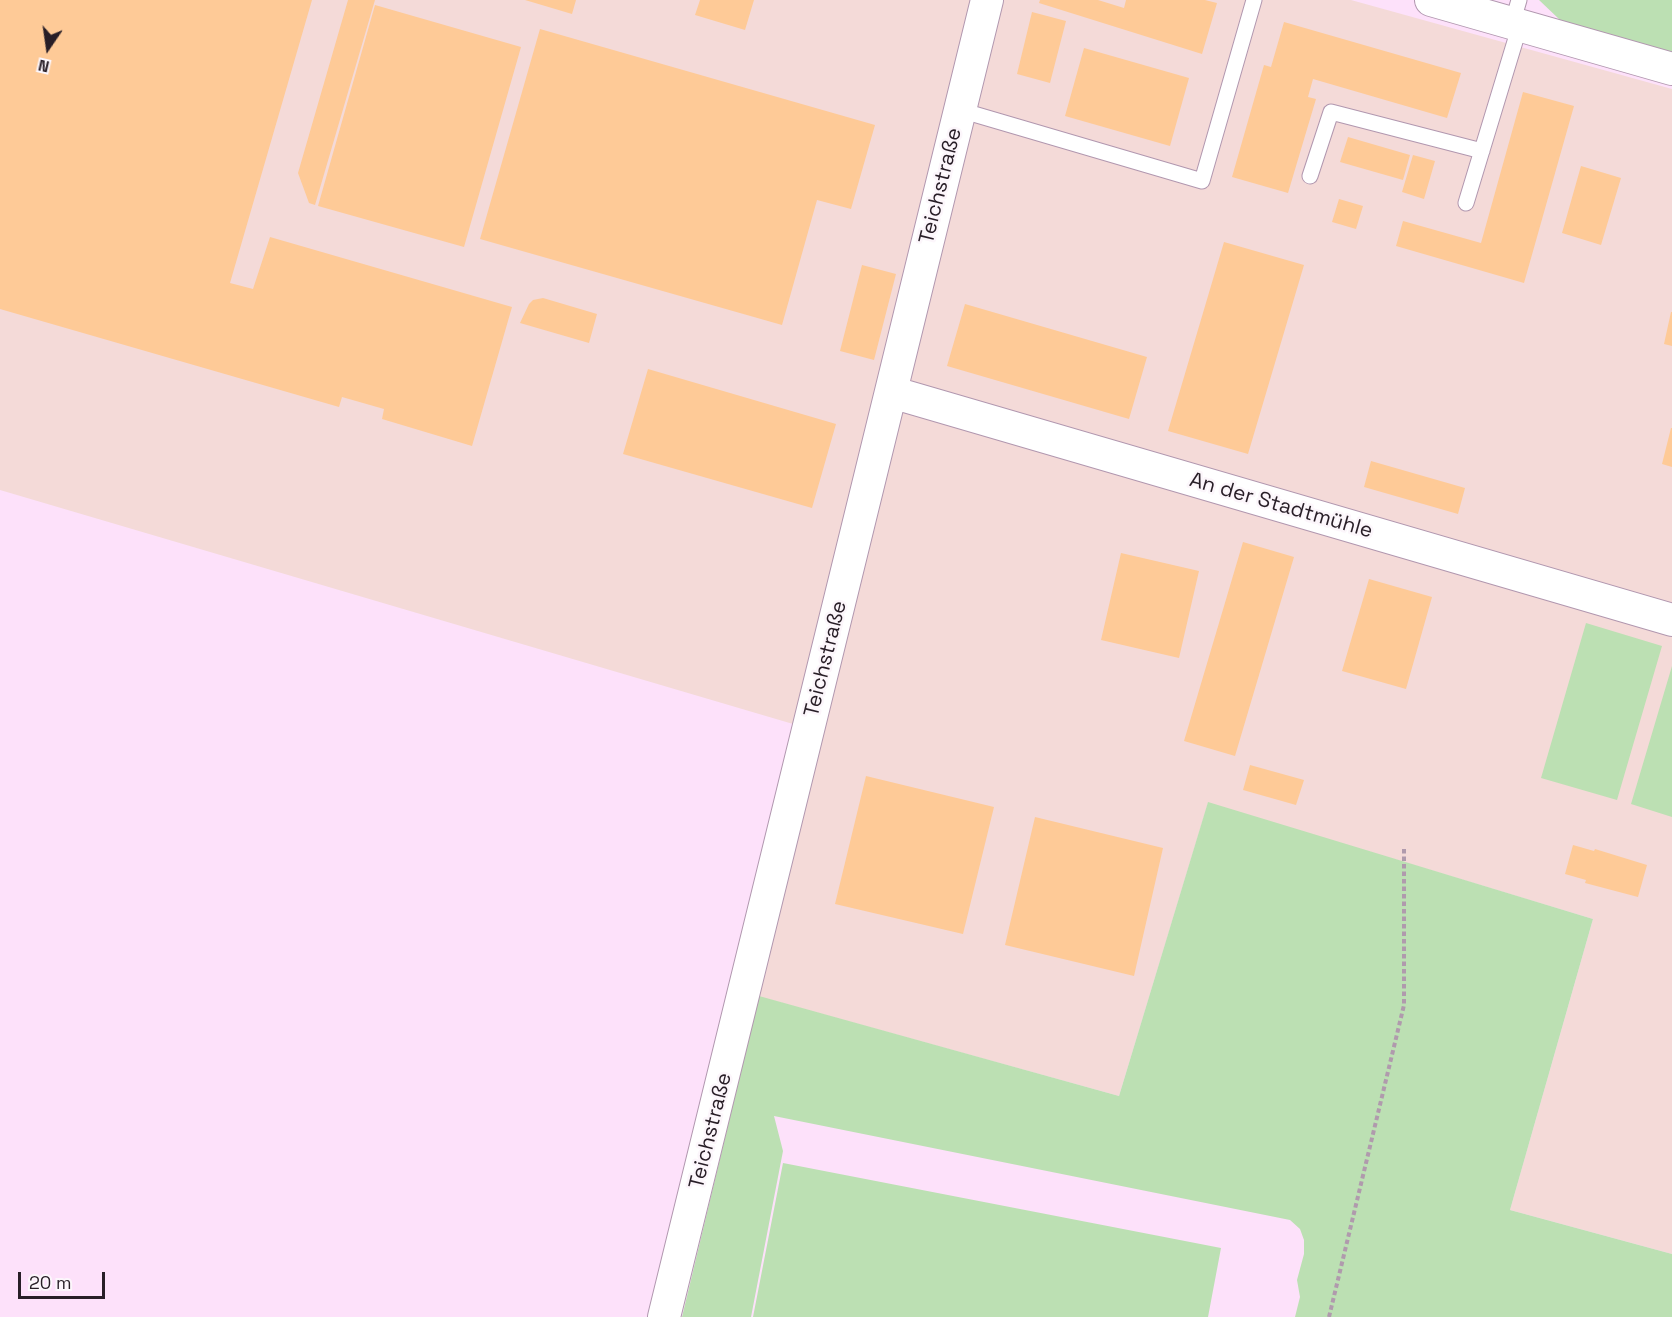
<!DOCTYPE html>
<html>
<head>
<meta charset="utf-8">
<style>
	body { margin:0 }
	#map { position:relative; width:1672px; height:1317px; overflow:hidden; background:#fde1fa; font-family:"Space Grotesk",sans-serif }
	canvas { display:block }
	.north { position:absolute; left:18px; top:18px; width:60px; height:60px; -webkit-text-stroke:4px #fcf6fb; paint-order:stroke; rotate:193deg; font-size:16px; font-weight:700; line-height:24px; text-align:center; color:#281e27 }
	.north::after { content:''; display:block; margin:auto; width:21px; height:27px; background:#281e27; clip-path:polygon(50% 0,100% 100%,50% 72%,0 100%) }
	.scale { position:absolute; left:18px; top:1272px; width:87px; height:27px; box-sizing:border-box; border:3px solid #281e27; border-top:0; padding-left:8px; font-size:18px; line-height:21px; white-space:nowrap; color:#281e27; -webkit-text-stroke:4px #fcf6fb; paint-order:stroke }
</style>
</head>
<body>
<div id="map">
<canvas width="1672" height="1317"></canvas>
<div class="north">N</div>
<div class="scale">20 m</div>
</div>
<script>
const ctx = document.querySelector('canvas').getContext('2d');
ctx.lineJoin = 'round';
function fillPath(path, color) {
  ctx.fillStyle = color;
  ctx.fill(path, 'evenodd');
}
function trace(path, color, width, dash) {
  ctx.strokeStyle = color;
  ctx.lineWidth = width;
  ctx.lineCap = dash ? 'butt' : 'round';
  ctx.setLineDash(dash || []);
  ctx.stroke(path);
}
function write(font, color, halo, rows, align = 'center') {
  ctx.font = font + ' "Space Grotesk",sans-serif';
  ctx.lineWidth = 5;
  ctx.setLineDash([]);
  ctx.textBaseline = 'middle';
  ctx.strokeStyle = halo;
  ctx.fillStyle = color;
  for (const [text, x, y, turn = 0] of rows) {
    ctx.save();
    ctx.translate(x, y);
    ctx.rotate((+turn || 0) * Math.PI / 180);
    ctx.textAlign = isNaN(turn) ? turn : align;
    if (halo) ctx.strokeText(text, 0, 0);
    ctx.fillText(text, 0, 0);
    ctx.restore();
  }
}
fillPath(new Path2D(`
	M0,0H1351L1672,89V1254L1510,1210L1593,919L1208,803L1119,1096L742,992L793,724L0,490Z`), '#f4dad8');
fillPath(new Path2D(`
	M1539,0H1672V52L1560,20Z
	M1586,623L1662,646L1617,800L1541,778Z
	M1672,666V817L1631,804Z
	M1208,802L1593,919L1510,1210L1672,1254V1317H1295L1300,1297L1297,1280L1304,1254V1240L1300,1229L1290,1220L774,1116L783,1151L751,1317H682L759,996L1119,1096Z
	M783,1163L1221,1248L1208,1317H753Z`), '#bce0b3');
fillPath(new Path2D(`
	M0,0H312L230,283L253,289L270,237L512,307L472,446L382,419L384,409L342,397L339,407L0,309Z
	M348,0H375L315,205L309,203L298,173Z
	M525,0H576L572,14Z
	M700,0H754L745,30L695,15Z
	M1040,0H1098L1124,8L1126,0H1205L1217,3L1202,54L1039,3Z
	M375,5L521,47L464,247L318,206Z
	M1032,12L1066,21L1050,83L1017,74Z
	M1284,22L1461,73L1447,118L1313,79L1308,97L1316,99L1288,193L1232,177L1264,65L1271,67Z
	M540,29L875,125L851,209L817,200L782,325L480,239Z
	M1084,48L1189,78L1170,146L1065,116Z
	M1523,92L1574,106L1524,283L1396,246L1403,221L1481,243Z
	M1348,137L1410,155L1403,180L1340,162Z
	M1413,155L1435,161L1424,199L1402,192Z
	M1581,166L1621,178L1601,245L1562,233Z
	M1339,199L1363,206L1356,229L1332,222Z
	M1224,242L1304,265L1248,454L1168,431Z
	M862,265L896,274L874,360L840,351Z
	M543,298L597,314L589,343L520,323L529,304L533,300Z
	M965,304L1147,357L1129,419L947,366Z
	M1671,312H1672V346L1664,344Z
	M648,369L836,424L812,508L623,454Z
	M1671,428H1672V467L1662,464Z
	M1371,461L1465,488L1458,514L1364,487Z
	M1243,542L1294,557L1235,756L1184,741Z
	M1121,553L1199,571L1179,658L1101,640Z
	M1369,579L1432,597L1406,689L1342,671Z
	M1250,765L1304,780L1296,805L1243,790Z
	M866,776L994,807L963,934L835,904Z
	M1035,817L1163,848L1134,976L1005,945Z
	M1573,845L1594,851L1595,849L1647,865L1638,897L1585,883L1586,880L1565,874Z`), '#feca97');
const lane = new Path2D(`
	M1512,24L1519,0
	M960,110L1202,181L1254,0
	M1310,176L1331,112L1482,151
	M1466,203L1520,25`);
const street = new Path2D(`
	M1431,0L1672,69
	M891,392L1672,620
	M664,1317L987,0`);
trace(lane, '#b197af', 17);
trace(street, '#b197af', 34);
trace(new Path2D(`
	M1329,1317L1404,1005V849`), '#b09aad', 4, [4.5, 3]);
trace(lane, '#fff', 15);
trace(street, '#fff', 32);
write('21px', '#281e27', '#fcf6fb', [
	["Teichstraße",941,186,-76],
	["An der Stadtmühle",1281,506,16],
	["Teichstraße",826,659,-76],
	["Teichstraße",711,1131,-76]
]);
</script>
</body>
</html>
